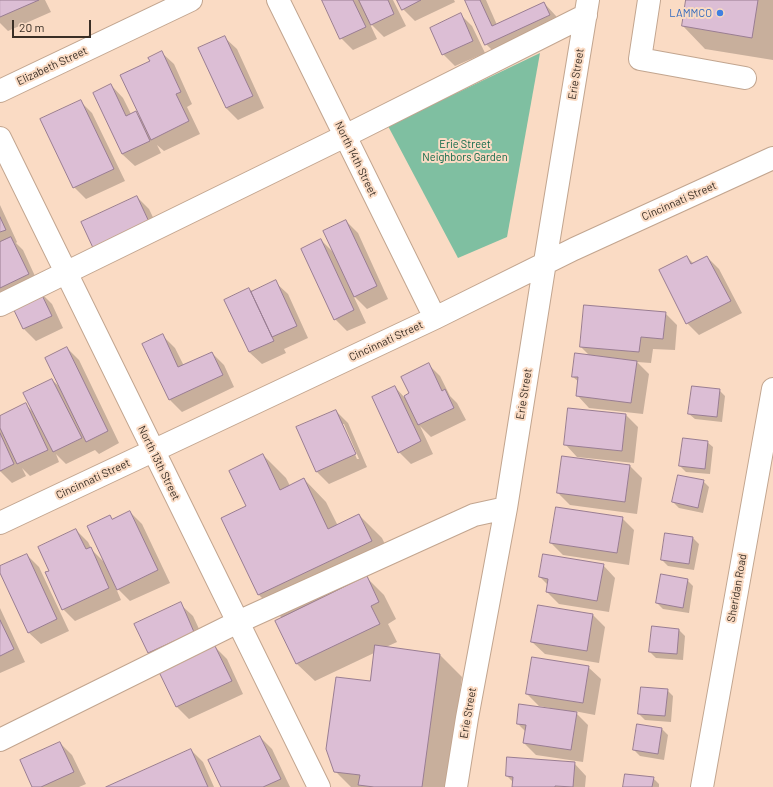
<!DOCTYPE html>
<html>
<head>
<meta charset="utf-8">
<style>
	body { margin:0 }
	#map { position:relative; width:773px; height:787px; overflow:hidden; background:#fadbc4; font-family:Barlow,sans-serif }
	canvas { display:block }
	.scale { position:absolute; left:12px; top:20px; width:79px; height:18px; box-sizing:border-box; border:2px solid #392e25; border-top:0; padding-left:5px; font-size:12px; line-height:14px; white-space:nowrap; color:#392e25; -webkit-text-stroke:3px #fadbc4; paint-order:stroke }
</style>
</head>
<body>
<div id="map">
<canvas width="773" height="787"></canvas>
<div class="scale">20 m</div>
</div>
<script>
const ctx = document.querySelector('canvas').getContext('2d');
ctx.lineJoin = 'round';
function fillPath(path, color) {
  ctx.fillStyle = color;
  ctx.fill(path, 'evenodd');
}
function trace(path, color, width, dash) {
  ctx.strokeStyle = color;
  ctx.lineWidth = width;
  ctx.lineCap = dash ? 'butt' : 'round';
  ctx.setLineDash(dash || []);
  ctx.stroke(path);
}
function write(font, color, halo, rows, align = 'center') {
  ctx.font = font + ' Barlow,sans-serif';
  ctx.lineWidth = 4;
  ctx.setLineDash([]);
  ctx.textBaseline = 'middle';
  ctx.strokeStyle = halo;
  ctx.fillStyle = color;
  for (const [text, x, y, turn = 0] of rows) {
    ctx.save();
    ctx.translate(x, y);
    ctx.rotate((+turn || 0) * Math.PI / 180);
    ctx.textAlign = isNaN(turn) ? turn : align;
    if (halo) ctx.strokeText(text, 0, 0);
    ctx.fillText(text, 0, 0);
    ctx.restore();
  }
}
fillPath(new Path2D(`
	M540,53L507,237L458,258L388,126Z`), '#7fbfa1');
fillPath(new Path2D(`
	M0,0H45L51,12L8,31L0,23Z
	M323,0H393L406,26L384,37L369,22L377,39L353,50L341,38Z
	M398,0H454L455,2L415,21L403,9Z
	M466,0H486L497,25L544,3L556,16L561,27L498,56L486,44Z
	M687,0H773V60L705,49L683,26Z
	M460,14L472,26L485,53L455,66L443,54Z
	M224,37L237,49L264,108L238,120L226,108Z
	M161,52L174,64L192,104L187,107L200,134L164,151L157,145L161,153L135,166L122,154L111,85L123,98L131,114L135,112L141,118L151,62Z
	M80,101L92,113L125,181L86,199L74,187Z
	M137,197L149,209L162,236L107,262Z
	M0,205L17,242L16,243L23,250L40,287L0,305Z
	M346,221L358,233L388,299L367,309L353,295L366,323L347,331L335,319L321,240L335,254Z
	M687,257L694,264L707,257L719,269L742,313L699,335L687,323Z
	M275,282L288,294L308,338L284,349L286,353L262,364L249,352L225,300L249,289L253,292Z
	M40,292L52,304L63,328L36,341L24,329Z
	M665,313L677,325L675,350L653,349L651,363L637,362L649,374L643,414L589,408L577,395L579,382L573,377L590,356L581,347Z
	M163,336L175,348L184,366L212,353L224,365L234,387L182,412L170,400Z
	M67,348L79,360L119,443L99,454L95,450L66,464L56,454L59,462L30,476L22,468L26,476L12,483L0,471V417L26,405L34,413L52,380L61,388Z
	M428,364L440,376L450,396L457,403L466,420L431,437L420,426L433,454L411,464L399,452L395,387L404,397L411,394Z
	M719,390L725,396L722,422L695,419L689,414Z
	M336,411L348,423L367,467L329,484L317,472ZM341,424H344L359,459H357Z
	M626,415L638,427L634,463L577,457L565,444Z
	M707,442L713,447L710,474L686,472L680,466Z
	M263,455L286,478L290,486L304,479L326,502L338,526L359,515L382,538L394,563L366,577L384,595L396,619L388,624L397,642L386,647L440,655L462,677L448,787H351L335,771L370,682L374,653L315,681L297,664L276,621L282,618L259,595L222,518L247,507Z
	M630,466L642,478L637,514L570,505L558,493Z
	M703,481L709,487L703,513L679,508L673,502Z
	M130,512L142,524L170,583L130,601L115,586L121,600L75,621L63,609L76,530L88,542L92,550L105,563L110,517L113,520Z
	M622,518L634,530L629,565L563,555L551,543Z
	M693,538L699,544L694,570L668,566L662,560Z
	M27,555L39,567L69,631L41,644L28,632L0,570V567Z
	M603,565L615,578L609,612L559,604L547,592L548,585L540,577Z
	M687,580L693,586L689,613L663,609L657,603Z
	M180,604L193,616L206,644L161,665L149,653L136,624Z
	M0,608L25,662L0,673Z
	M593,615L605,627L599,663L545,654L532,642Z
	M679,630L685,636L683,660L656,658L650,652Z
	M215,647L227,659L243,694L189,719L177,707L160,672Z
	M588,667L601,679L595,715L574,711L588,725L583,762L536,755L524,743L526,732L518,724L550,710V708L539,706L527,694Z
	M667,690L673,696L671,722L645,720L639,714Z
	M662,729L668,735L664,760L640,756L634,750Z
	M260,737L272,749L290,787H222Z
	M60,743L72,755L86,784L79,787H33Z
	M191,750L203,762L214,787H109Z
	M574,763L586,776L585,787H513V782L507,776Z
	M653,778L659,784V787H624Z`), '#0003');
const building = new Path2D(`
	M0,0H39L0,17Z
	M322,0H353L366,27L340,39Z
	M359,0H388L394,14L371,25Z
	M397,0H421L402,10Z
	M465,0H480L492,26L544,2L550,15L485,45Z
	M686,0H758L752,38L682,26Z
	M461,13L473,41L442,55L430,28Z
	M225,36L253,96L226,108L198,48Z
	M162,51L181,92L176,94L189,121L151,140L120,75L150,61L148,58Z
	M111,84L126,116L136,111L150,141L122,154L93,93Z
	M81,100L114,169L73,188L40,119Z
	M137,196L150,224L94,250L81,222Z
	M0,217L6,230L0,232Z
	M346,220L377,286L354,297L323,231Z
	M11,237L29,274L0,288V242Z
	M321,239L354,310L334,320L301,249Z
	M687,256L691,264L707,256L731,301L686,324L659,270Z
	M276,280L297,326L272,337L251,292Z
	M249,288L274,341L249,352L224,300Z
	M40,291L52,316L23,329L11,304Z
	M584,305L666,312L663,339L641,337L639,352L580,347Z
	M163,334L178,367L212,352L223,375L169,400L142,344Z
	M67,347L108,431L86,442L45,358Z
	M575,353L637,361L631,403L576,396L578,377H572Z
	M429,363L442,391L445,389L454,408L418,425L404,396L409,393L401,377Z
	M52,379L82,438L53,452L23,393Z
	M395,386L421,441L398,453L372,397Z
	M692,386L720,389L717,417L688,414Z
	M26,403L48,450L17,464L0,428V416Z
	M568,408L626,414L622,451L564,445Z
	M336,410L356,454L316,472L296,427Z
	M0,433L14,464L0,471Z
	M683,438L708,441L705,469L679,466Z
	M263,454L280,490L304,478L328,529L359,514L372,541L258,595L221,518L246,506L229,471Z
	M562,456L630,465L625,502L557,493Z
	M678,475L704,480L698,508L672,502Z
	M556,507L623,517L617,553L550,543Z
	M130,511L158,570L117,590L87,526L110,515L112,519Z
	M76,529L86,549L91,547L109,588L62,610L45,572L49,571L38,547Z
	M665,533L693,537L689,564L661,560Z
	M27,554L57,619L28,633L0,573V566Z
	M543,554L604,564L597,601L546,592L548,579L539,577Z
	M661,574L688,579L683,608L656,603Z
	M367,576L379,602L371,606L380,624L296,664L275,621Z
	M181,602L194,632L148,653L134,624Z
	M538,605L593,614L587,651L531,642Z
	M0,620L14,649L0,656Z
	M652,626L679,629L677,654L649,652Z
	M375,645L440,654L422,787H374L358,785L360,775L334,772L326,749L336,677L370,681Z
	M215,646L232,681L176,707L159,672Z
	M532,657L589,666L583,703L526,694Z
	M641,687L668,689L665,716L638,714Z
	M519,704L577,712L571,750L523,743L526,725L517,724Z
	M637,724L662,728L658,754L633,750Z
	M260,736L281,779L263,787H221L208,760Z
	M60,742L74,772L41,787H32L20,760Z
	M191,749L208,787H106Z
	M507,757L575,762L573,787L555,786V787H512L513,777L506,776Z
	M625,774L654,777L652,787H623Z`);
fillPath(building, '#dcbed5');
trace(building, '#997d92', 1);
const minor = new Path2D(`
	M278,0L435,318
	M649,0L640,59L745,78
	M0,91L191,0
	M0,138L319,787
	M0,305L345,136L586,15
	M0,523L435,318L574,249L773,158
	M0,740L238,622L474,515L506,508
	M456,787L467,718L506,508L545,262L588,0
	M702,787L773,389`);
trace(minor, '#c2a58f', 24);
trace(minor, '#fff', 22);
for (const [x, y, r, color] of [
	[720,13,4,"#3f7fe0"]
]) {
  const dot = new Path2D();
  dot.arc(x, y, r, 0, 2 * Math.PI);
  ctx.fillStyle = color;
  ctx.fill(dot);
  trace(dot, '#fadbc4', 1.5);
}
write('11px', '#366cbe', '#fadbc4', [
	["LAMMCO",712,13]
], 'right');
write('11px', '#392e25', '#fadbc4', [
	["Elizabeth Street",52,66,-25],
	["Erie Street",576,74,-81],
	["North 14th Street",356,159,64],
	["Cincinnati Street",679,201,-24],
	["Cincinnati Street",386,341,-25],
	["Erie Street",524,394,-81],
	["North 13th Street",159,463,64],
	["Cincinnati Street",93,479,-25],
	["Sheridan Road",737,588,-80],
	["Erie Street",468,713,-80]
]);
write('11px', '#0a6747', '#fadbc4', [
	["Erie Street",465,144],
	["Neighbors Garden",465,157]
]);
</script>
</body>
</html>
